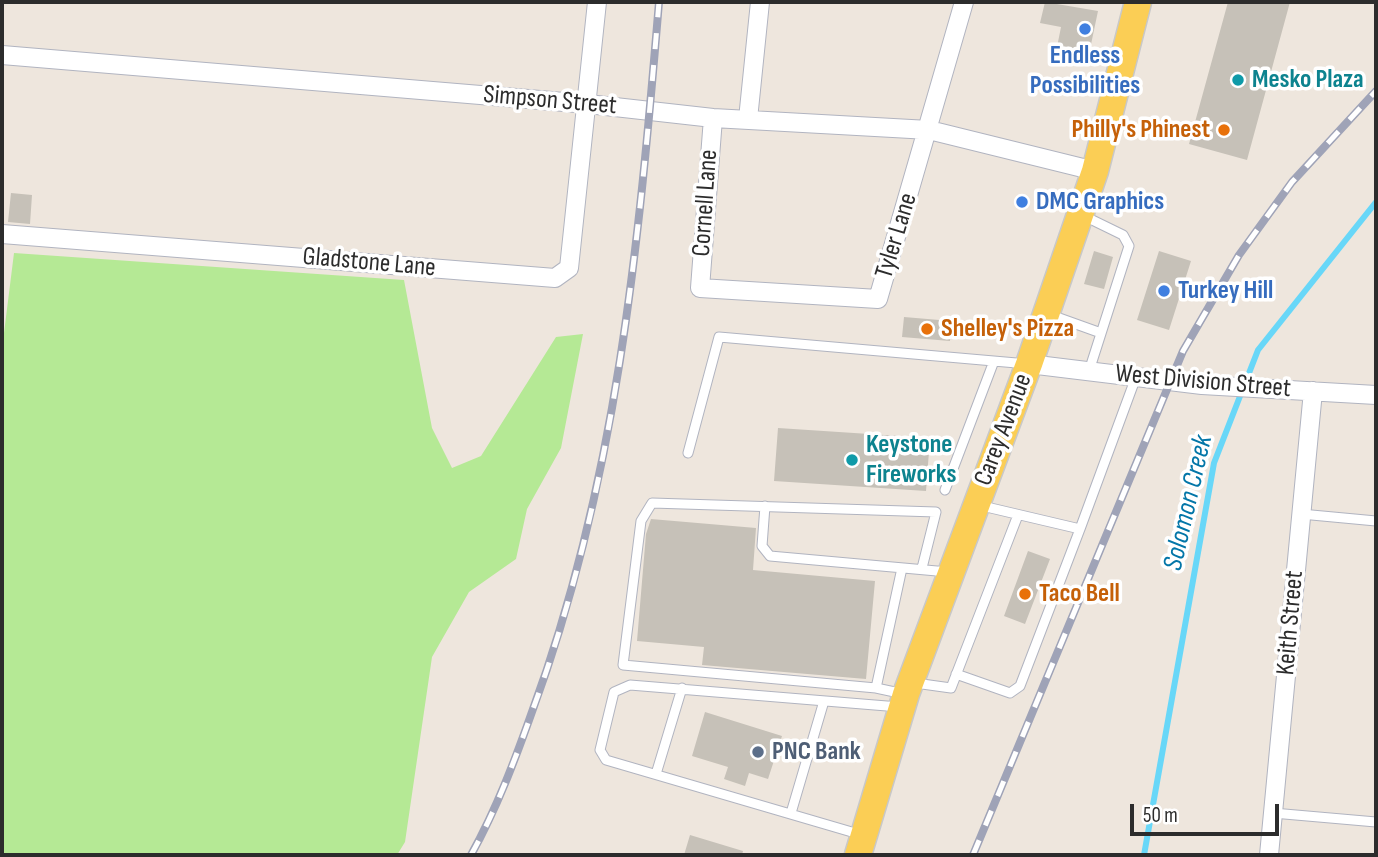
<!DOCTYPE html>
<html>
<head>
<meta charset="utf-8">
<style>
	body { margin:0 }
	#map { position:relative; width:1378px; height:857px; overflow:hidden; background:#eee6dd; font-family:"Sofia Sans Condensed",sans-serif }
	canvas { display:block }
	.frame { position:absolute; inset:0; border:4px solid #2c2c2c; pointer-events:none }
	.scale { position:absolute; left:1130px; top:804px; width:149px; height:32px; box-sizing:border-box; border:4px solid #2c2c2c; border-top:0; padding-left:9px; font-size:21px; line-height:24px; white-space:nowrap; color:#2c2c2c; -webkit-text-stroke:5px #fff; paint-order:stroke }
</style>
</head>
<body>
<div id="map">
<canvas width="1378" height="857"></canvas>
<div class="frame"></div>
<div class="scale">50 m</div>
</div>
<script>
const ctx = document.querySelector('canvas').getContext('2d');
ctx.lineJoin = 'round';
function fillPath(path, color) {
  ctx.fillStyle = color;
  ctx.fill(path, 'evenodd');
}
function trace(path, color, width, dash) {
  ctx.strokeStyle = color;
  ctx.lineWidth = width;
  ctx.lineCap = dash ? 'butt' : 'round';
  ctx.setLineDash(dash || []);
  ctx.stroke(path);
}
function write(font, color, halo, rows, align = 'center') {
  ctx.font = font + ' "Sofia Sans Condensed",sans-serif';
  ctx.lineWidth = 7;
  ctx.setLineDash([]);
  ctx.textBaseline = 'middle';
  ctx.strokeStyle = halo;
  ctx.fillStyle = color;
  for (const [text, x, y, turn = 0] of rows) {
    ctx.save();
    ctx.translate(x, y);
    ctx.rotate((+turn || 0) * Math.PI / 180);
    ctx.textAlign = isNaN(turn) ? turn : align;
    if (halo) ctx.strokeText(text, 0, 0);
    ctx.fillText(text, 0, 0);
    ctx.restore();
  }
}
fillPath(new Path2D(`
	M14,253L404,280L432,428L452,468L481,456L556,337L583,334L561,448L527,509L516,559L469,592L432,657L405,842L397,855H2V349Z`), '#b5e995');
trace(new Path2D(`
	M1144,855L1214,463L1258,350L1376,202`), '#68d7f8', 6);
fillPath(new Path2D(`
	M1045,2L1098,11L1089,54L1057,47L1061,27L1040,23Z
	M1228,2H1290L1247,160L1189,144Z
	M11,193L32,195L30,224L8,222Z
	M1094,251L1113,257L1104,289L1084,284Z
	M1159,251L1191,261L1169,330L1137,320Z
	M904,317L951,321L950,341L902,337Z
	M778,428L930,438L926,491L774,481Z
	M651,519L756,528L753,570L875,581L866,679L702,665L704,647L637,641L646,534Z
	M1028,551L1050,559L1025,624L1004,616Z
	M705,712L782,736L768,779L749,773L745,786L724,779L728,767L692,756Z
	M690,835L743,851L742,855H684Z`), '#c6c1b8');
const service = new Path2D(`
	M1082,215L1123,235L1129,246L1089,371
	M1048,314L1101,333
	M688,453L719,337L1028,364
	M945,490L994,361
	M978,505L1080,529L1136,377
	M765,506L762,546L770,556L948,572
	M1301,514L1376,521
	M956,674L1010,693L1020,686L1080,529
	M915,683L951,688L1018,515
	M876,688L902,568
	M904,694L876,688L623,665L641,521L652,503L936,512L922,568
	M656,774L682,688
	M791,813L824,701
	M1273,813L1376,822
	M862,835L606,760L600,750L614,692L630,685L899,707`);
const minor = new Path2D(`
	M2,55L588,104L713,118L929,130L1095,171
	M713,118L700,288L878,299L964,2
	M748,119L760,2
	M2,234L555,278L569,268L597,2
	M1029,364L1202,385L1376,395
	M1269,855L1313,391`);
const primary = new Path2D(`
	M858,855L906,694L1029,364L1095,171L1138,2`);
trace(service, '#b1b4c0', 11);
trace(minor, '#b1b4c0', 20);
trace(primary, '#c8c8c8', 29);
trace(service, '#fff', 9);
trace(minor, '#fff', 18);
trace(primary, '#fbce55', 26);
const rail = new Path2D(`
	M471,855C497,808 515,760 533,709C617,481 639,242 659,2
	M973,855L1183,351L1239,255L1292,182L1376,91`);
trace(rail, '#9fa3b7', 8);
trace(rail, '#fff', 5, [16]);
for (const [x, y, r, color] of [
	[1085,29,7,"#3f7fe0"],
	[1238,80,7,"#0f9aa8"],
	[1224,130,7,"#e8710a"],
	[1022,202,7,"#3f7fe0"],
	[1164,291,7,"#3f7fe0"],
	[927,329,7,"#e8710a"],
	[852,460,7,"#0f9aa8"],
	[1025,594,7,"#e8710a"],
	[758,752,7,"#5c6f8a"]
]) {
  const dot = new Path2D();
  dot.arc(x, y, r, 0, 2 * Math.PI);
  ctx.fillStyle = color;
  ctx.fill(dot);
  trace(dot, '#fff', 2.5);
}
write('bold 26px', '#366cbe', '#fff', [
	["Endless",1085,56,"center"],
	["Possibilities",1085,86,"center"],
	["DMC Graphics",1036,202],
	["Turkey Hill",1178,291]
], 'left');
write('bold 26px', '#0d838f', '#fff', [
	["Mesko Plaza",1252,80],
	["Keystone",866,445],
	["Fireworks",866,475]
], 'left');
write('26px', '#2c2c2c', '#fff', [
	["Simpson Street",550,101,5],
	["Cornell Lane",706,203,-86],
	["Tyler Lane",897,236,-73],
	["Gladstone Lane",369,263,5],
	["West Division Street",1203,382,5],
	["Carey Avenue",1004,430,-69],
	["Keith Street",1291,623,-85]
]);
write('bold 26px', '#c56008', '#fff', [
	["Philly's Phinest",1210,130,"right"],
	["Shelley's Pizza",941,329],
	["Taco Bell",1039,594]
], 'left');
write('bold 26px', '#4e5e75', '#fff', [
	["PNC Bank",772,752]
], 'left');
write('italic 28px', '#0376a8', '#fff', [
	["Solomon Creek",1189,503,-77]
]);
</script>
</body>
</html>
